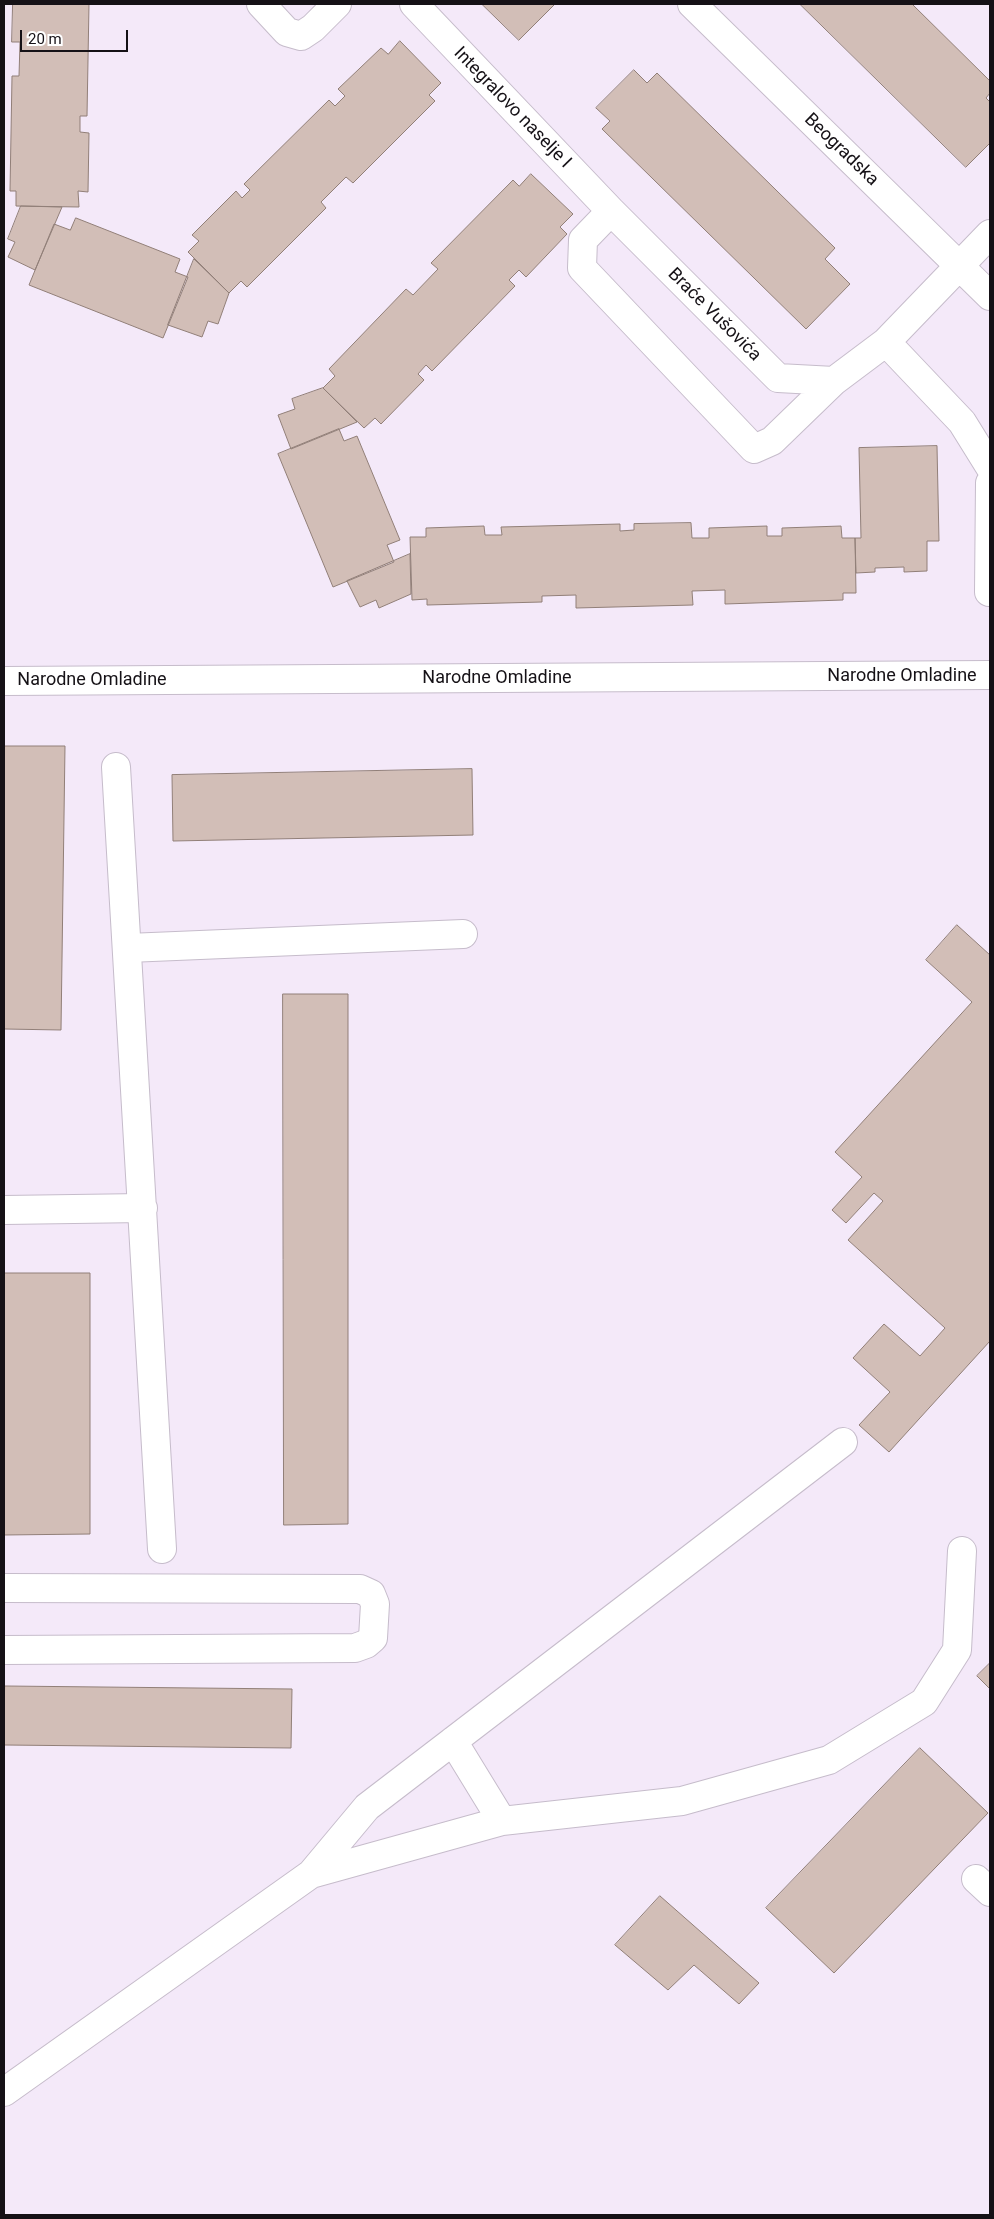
<!DOCTYPE html>
<html>
<head>
<meta charset="utf-8">
<style>
	body { margin:0 }
	#map { position:relative; width:994px; height:2219px; overflow:hidden; background:#f4e9f9; font-family:Roboto,sans-serif }
	canvas { display:block }
	.frame { position:absolute; inset:0; border:5px solid #151116; pointer-events:none }
	.scale { position:absolute; left:20px; top:30px; width:108px; height:22px; box-sizing:border-box; border:2px solid #151116; border-top:0; padding-left:6px; font-size:15px; line-height:18px; white-space:nowrap; color:#151116; -webkit-text-stroke:4px #fff; paint-order:stroke }
</style>
</head>
<body>
<div id="map">
<canvas width="994" height="2219"></canvas>
<div class="frame"></div>
<div class="scale">20 m</div>
</div>
<script>
const ctx = document.querySelector('canvas').getContext('2d');
ctx.lineJoin = 'round';
function fillPath(path, color) {
  ctx.fillStyle = color;
  ctx.fill(path, 'evenodd');
}
function trace(path, color, width, dash) {
  ctx.strokeStyle = color;
  ctx.lineWidth = width;
  ctx.lineCap = dash ? 'butt' : 'round';
  ctx.setLineDash(dash || []);
  ctx.stroke(path);
}
function write(font, color, halo, rows, align = 'center') {
  ctx.font = font + ' Roboto,sans-serif';
  ctx.lineWidth = 4.5;
  ctx.setLineDash([]);
  ctx.textBaseline = 'middle';
  ctx.strokeStyle = halo;
  ctx.fillStyle = color;
  for (const [text, x, y, turn = 0] of rows) {
    ctx.save();
    ctx.translate(x, y);
    ctx.rotate((+turn || 0) * Math.PI / 180);
    ctx.textAlign = isNaN(turn) ? turn : align;
    if (halo) ctx.strokeText(text, 0, 0);
    ctx.fillText(text, 0, 0);
    ctx.restore();
  }
}
const building = new Path2D(`
	M13,4H89L87,116H80V132L89,133L88,192L78,191L79,207L16,206V191H10L12,76H19L20,42H12Z
	M482,4H555L519,40Z
	M800,4H912L990,81V93L986,98L990,102V143L966,167Z
	M400,41L441,83L429,95L435,101L353,183L346,177L321,202L326,208L247,287L241,281L229,293L188,252L199,241L192,235L236,191L242,198L250,190L244,184L329,100L335,106L345,96L338,89L381,48L388,54Z
	M634,70L647,83L657,73L835,248L825,259L850,284L806,329L602,129L610,121L596,108Z
	M531,174L573,214L560,227L567,234L526,277L519,270L509,280L515,286L432,371L426,365L418,374L424,380L381,424L375,418L364,428L323,388L335,376L329,369L406,289L413,295L438,269L431,263L513,180L519,186Z
	M21,206L62,207L35,270L8,257L15,242L8,239Z
	M76,218L180,259L175,272L188,277L163,338L29,285L54,224L70,230Z
	M194,259L229,293L218,324L208,321L202,337L168,325Z
	M323,388L357,422L291,449L278,415L295,409L292,399Z
	M339,429L344,441L357,436L400,540L387,545L394,562L333,587L278,454Z
	M937,446L939,541H927V571L904,572V567L875,568V572L856,573L855,538H861L859,448Z
	M691,523L692,538H709V528L767,526V536H782V528L841,526L842,538H855L856,593H843V600L725,604V590L692,591L693,605L576,608V595L542,596V602L427,605V599L412,600L410,537H426V528L484,526L485,535H502L501,527L620,524V531L634,530V524Z
	M410,554L411,594L379,608L376,600L360,607L347,581Z
	M4,746H65L61,1030L4,1029Z
	M472,769L473,835L173,841L172,775Z
	M957,925L990,955V1341L889,1452L859,1425L890,1392L853,1358L884,1324L920,1356L945,1328L848,1240L883,1201L874,1193L846,1223L832,1210L862,1177L835,1152L972,1002L926,960Z
	M283,994H348V1524L284,1525Z
	M4,1273H90V1534L4,1535Z
	M990,1663V1689L977,1676Z
	M5,1686L292,1689L291,1748L4,1745Z
	M920,1748L988,1813L834,1973L766,1908Z
	M660,1896L759,1983L739,2004L694,1965L668,1990L615,1945Z`);
fillPath(building, '#d2beb7');
trace(building, '#917f78', 1);
const minor = new Path2D(`
	M261,4L287,32L301,36L313,28L337,4
	M414,4L611,211L778,378L834,381
	M692,4L990,296
	M611,211L583,240L582,268L754,449L772,441L834,381L886,342L990,234
	M886,342L962,422L990,467
	M989,592L990,483
	M4,681L990,675
	M116,767L162,1549
	M128,948L463,934
	M4,1210L143,1208
	M4,1588L360,1589L371,1594L375,1604L373,1638L366,1644L355,1648L4,1650
	M453,1741L502,1821
	M311,1874L367,1807L843,1442
	M976,1879L990,1892
	M4,2092L311,1874L502,1821L682,1801L829,1760L924,1702L957,1650L962,1551`);
trace(minor, '#c6bccb', 30);
trace(minor, '#fff', 28);
write('18px', '#151116', '#fff', [
	["Integralovo naselje I",512,108,46],
	["Beogradska",841,150,44],
	["Braće Vušovića",714,315,45],
	["Narodne Omladine",902,676],
	["Narodne Omladine",497,678],
	["Narodne Omladine",92,680]
]);
</script>
</body>
</html>
